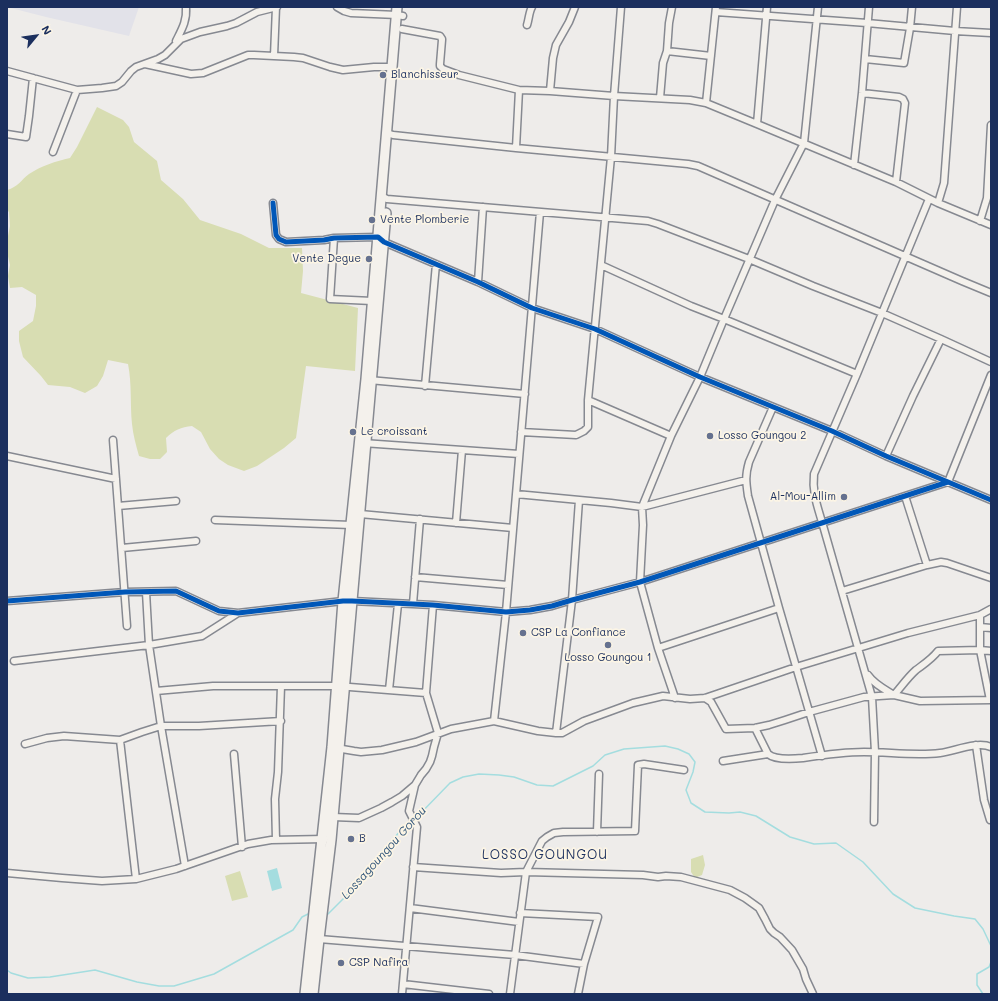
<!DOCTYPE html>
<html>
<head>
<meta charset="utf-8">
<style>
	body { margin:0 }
	#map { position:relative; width:998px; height:1001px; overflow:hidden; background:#eeecea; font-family:Mali,sans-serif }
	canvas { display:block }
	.frame { position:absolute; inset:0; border:8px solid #1b2f5e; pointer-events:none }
	.north { position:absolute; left:16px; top:16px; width:40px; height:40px; -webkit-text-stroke:3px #fcf5e5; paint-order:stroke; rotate:61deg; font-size:11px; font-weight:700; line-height:16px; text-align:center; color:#1b2f5e }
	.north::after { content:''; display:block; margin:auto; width:14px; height:18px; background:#1b2f5e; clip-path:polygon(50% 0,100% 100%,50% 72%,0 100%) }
</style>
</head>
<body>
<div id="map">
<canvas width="998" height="1001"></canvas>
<div class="frame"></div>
<div class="north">N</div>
</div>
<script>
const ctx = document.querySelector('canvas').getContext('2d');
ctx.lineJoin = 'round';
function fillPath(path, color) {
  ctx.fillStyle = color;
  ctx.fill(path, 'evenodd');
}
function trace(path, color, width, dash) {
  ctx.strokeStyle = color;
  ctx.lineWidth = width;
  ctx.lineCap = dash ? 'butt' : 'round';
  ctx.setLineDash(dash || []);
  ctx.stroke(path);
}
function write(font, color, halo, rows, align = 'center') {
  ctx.font = font + ' Mali,sans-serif';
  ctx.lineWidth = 3.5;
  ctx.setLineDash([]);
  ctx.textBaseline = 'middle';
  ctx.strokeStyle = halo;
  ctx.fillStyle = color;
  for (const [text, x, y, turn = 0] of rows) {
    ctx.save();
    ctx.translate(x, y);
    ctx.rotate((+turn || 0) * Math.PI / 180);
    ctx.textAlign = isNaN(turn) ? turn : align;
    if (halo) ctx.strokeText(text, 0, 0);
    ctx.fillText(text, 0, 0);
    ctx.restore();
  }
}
fillPath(new Path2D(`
	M7,7H139L129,36L46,17Z`), '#e2e2e9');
fillPath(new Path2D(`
	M97,107L123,120L129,127L134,142L157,161L161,180L183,199L200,220L241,234L269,248H302L303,271L301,293L358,308L355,371L306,366L296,438L284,448L257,466L244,471L228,465L219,459L210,449L201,432L192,426C181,427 174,430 166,438L167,452L160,459H150L139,456C136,445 133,435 132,424C130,404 132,384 128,364L108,360L103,376L97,386L85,393L70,387L48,385L41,376L23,357L19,341V331L33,321L36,306V295L22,287L10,288L8,276L10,265L7,252V241L10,226L9,212L7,210V190C18,187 21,180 29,174C41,166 56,161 70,158L77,147Z
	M703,855L705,865L702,875L695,878L691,872V859Z
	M240,871L248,897L232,901L225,876Z`), '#d8ddb2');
fillPath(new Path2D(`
	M277,868L282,888L272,891L267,871Z`), '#a4dddf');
trace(new Path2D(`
	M416,818L450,783L463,777L479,774L499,775L514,777L537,785L553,786L593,766L605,755L624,749L665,746L678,749L689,754L695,762L693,772L686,790L691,803L705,812L729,813L740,812L756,816L790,837L814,844L836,843L863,862L893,894L915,908L954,916L975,919L983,929L991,946
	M328,914L368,874L383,851L401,830L411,822
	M7,970L11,973L28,978L50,977L95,970L137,982L159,986H174L214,974L293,930L302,917L310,913
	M983,994L977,985V974L989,967L991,962`), '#a4dddf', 1.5);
const minor = new Path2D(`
	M337,7L344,11L351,13L397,15L403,16
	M716,12L867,23L955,31L991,33
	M527,25C529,19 529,12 532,7
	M402,29L440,36L442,39V40L440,64V66L443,69L459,75L519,90L550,91L614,96L690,100L706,103L757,124L896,182L938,203L991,225
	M176,41C182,29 187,21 186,7
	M667,51L711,56
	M274,56L276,7
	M865,59L904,63L910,28L912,7
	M145,64L191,74L203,73L248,55H254L294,57L303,58L330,67L343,70L374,67H393
	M7,71L77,90L102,88L116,86L122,82L131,71L136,67L158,59L165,55L181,39L200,32L227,26L236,23L257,12L277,7
	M550,91L553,58L556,45L569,22L575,7
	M862,93L899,97L903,99L905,103L896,182
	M660,98L663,63L667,51L669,23L672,7
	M706,103L716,7
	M757,124L767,7
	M387,133L393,135L516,148L688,164L698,166L962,281L991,293
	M7,134L26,137L29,116L33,78
	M516,148L519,90
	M53,152L77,90
	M854,165L862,93L869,7
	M381,196L387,199L648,221L658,224L749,259L813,286L882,313L941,339L991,362
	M273,203L276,235L279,239L286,242L324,240L334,238L378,237L384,242L478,282L532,308L595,329L700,377L832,431L886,456L991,500
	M938,203L944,183L957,7
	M980,221L987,198L991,125
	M334,238L330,299L372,301
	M601,265L691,306L724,319L857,374
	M478,282L483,207
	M369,380L525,394
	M425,386L436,264
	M588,400L671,436
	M773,407L749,462C745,476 746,482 748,496L779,608L822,756
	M521,432L576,435L584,431L588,427V400L611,157L614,96L621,7
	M113,440L127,626
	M363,443L519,454
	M7,456L116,479
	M886,456L913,396L941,339
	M948,482L991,375
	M516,494L611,503L642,507L746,480
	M905,496L927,565
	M118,506L176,501
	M360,514L513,528
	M215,520L351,525
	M456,523L462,450
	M122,548L196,541
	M415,577L508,585
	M842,591L927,565L941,562L947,563L991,578
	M146,592L149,645L161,726L185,866
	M7,601L125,592L176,591L219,611L238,613L343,601H352L433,605L506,612L530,610L552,606L572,600L640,582L948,482
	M413,604L420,519
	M980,615V650L990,700
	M980,627L991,628
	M658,648L779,608
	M14,661L149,645L202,636L238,613
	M868,675C874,684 884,689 894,695C901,687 908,677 916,670C924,664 932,659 938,651L980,650L991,651
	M389,690L398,604
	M156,691L213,686H337L426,693
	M675,698L658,648L640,582L643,525L642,507L671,436L700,377L724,319L775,200L804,143L818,7
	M705,698L711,702L726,729L755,728L769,725L785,720L809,712L864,697L894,695L920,701L991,700
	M494,721L538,731L556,733H562L584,721L633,703L663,696L690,699L705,698L796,667L908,633L980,615L991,609
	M755,728L768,754C775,760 793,759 803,758C823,755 844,752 864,752C889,752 915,756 940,753C955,751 977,741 991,747
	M556,733L572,600L579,500
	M120,740L136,879
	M25,744L47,738L64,736L120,740L142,732L161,726H199L281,721
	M976,745L984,800L990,820
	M336,748L354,751L361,752L382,750L416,742L451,729L494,721L506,612L540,212
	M234,754L242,847
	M723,761L768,754
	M333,817L359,818L381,808L392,802L402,796L415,785L421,775L426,769L430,762L432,756L434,747L438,733L426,693L433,605
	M874,822L875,752L872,697L822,522C817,505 812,492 814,474L857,374L929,199
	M597,832L599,774
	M276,840L275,799L278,772L281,686
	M413,867L501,873L526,872L643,875L658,877L666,876L681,877L730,890L745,898L759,908L765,919L770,929L774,933L780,937L792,950L803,969L806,979L813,994
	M7,873L62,878L102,881L136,879L176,869L248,844L271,840L325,839
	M410,908L519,922
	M520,913L598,917L584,964L578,994
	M319,939L515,955L584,964
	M403,984L489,994
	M402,994L417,827L409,811L415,785
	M510,994L526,872L542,841L547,837L554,833L563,832L635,831L638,765L644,764L684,770`);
const secondary = new Path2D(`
	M305,994L332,747L343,601L366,379L397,7
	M313,994L319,939L331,840L386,213`);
trace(minor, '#868991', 9);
trace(secondary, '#868991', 12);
trace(minor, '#f4f1ec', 6);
trace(secondary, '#f4f1ec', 9);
trace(new Path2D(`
	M273,203L276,235L279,239L286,242L324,240L334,238L378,237L384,242L478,282L532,308L595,329L700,377L832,431L886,456L991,500
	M7,601L125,592L176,591L219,611L238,613L343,601H352L433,605L506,612L530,610L552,606L572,600L640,582L948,482`), '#0057b8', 5);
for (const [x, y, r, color] of [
	[383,75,4,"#65718f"],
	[372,220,4,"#65718f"],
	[369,259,4,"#65718f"],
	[353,432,4,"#65718f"],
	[710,436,4,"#65718f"],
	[844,497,4,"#65718f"],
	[523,633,4,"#65718f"],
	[608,645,4,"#65718f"],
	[351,839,4,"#65718f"],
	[341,963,4,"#65718f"]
]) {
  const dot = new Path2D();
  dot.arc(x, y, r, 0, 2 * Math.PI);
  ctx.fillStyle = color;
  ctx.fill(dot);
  trace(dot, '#fcf5e5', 1.5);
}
write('11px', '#1b2f5e', '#fcf5e5', [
	["Blanchisseur",391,75],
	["Vente Plomberie",380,220],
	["Vente Degue",361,259,"right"],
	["Le croissant",361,432],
	["Losso Goungou 2",718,436],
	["Al-Mou-Allim",836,497,"right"],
	["CSP La Confiance",531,633],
	["Losso Goungou 1",608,658,"center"],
	["B",359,839],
	["CSP Nafira",349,963]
], 'left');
write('italic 12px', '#35597d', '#fcf5e5', [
	["Lossagoungou Gorou",384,853,-48]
]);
ctx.letterSpacing = '1px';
write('13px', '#1b2f5e', '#fcf5e5', [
	["LOSSO GOUNGOU",545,855]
]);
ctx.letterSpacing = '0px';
</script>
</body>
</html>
